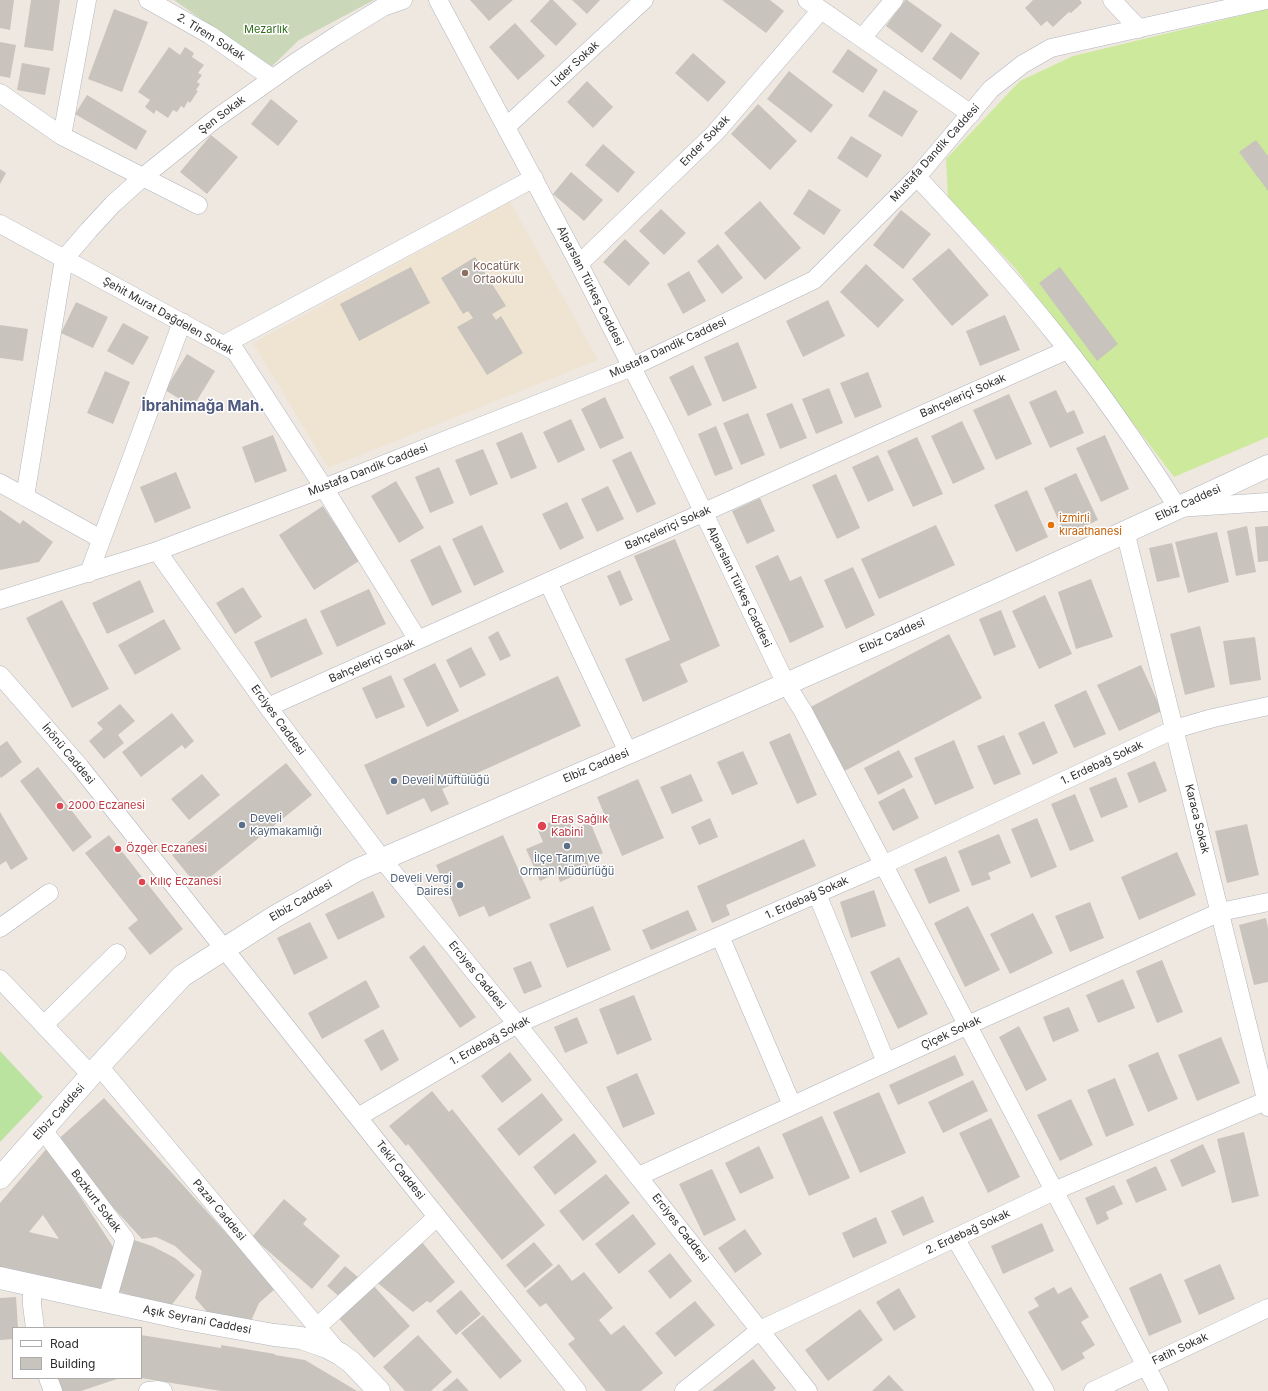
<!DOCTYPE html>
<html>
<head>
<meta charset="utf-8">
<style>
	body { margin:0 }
	#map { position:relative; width:1268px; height:1391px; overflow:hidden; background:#efe8e1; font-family:Inter,sans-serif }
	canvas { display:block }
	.legend { position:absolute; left:12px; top:1327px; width:130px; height:52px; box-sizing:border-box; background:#fff; border:1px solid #ababab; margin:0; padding:5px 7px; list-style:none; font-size:12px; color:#2e2e2e }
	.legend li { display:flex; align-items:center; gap:8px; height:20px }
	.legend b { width:20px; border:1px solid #ababab }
</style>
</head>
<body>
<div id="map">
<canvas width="1268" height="1391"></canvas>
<ul class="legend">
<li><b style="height:5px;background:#fff"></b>Road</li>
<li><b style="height:11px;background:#c8c3bc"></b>Building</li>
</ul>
</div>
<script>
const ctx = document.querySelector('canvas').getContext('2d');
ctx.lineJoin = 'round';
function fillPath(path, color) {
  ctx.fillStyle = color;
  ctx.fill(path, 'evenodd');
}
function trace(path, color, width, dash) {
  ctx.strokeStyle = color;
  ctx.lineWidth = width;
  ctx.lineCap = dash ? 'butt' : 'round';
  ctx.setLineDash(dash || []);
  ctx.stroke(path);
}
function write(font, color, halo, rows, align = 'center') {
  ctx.font = font + ' Inter,sans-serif';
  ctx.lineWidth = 3;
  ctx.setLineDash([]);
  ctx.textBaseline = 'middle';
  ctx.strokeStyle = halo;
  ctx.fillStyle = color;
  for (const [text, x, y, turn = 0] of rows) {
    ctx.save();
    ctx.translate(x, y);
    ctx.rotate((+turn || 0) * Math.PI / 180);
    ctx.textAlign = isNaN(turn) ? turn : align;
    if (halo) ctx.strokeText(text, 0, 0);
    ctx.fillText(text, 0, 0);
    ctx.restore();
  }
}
fillPath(new Path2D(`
	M510,202L598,360L328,468L253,343Z`), '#efe4d2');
fillPath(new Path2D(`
	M0,1051L43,1097L0,1142Z`), '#bae3a0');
fillPath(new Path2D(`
	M174,0H374L299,40L270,68Z`), '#cad8b9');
fillPath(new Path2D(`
	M1268,9V437L1174,477L1015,268L948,197L946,159L1020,81L1073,56Z`), '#cdea9c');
fillPath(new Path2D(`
	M0,0H14L10,30L0,28Z
	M31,0H60L53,51L24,47Z
	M470,0H513L489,21Z
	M550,0H553L577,24L556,46L530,21Z
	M572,0H600L587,14Z
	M722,0H770L784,11L766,33Z
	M905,0H907L942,25L922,53L886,26Z
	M1033,0H1080L1082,3L1071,13L1069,12L1053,27L1047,21L1041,26L1025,8Z
	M114,9L148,22L122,92L88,79Z
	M515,23L545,56L518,80L489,47Z
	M951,32L980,53L961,80L932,59Z
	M0,42L16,45L10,78L0,76Z
	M169,47L180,55L185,47L194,53L192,57L204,65L198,73L202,75L197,82L200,84L196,90L198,91L190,103L188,101L184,108L181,106L177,112L173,110L168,118L156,110L154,114L145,107L150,100L138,92Z
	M848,49L878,70L863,93L832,72Z
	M693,53L726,82L708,102L675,73Z
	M22,63L50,68L45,95L17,90Z
	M789,71L833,105L811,133L767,99Z
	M587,81L613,107L593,128L567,102Z
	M884,90L918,111L902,137L868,116Z
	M87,95L147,131L136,150L75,114Z
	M271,99L298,121L278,146L251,124Z
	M758,104L797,141L770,170L731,134Z
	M211,135L238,157L207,194L180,172Z
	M851,136L882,155L867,178L837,158Z
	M1256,140L1268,156V191L1239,152Z
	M603,144L635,172L618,193L585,165Z
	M0,169L6,173L0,184Z
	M571,172L603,200L584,221L553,194Z
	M809,189L841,210L824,235L793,214Z
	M760,201L801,248L765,280L724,233Z
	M661,209L686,233L664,255L639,231Z
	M901,210L931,234L903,269L873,245Z
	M625,239L650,263L629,286L603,262Z
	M718,244L743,278L722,294L697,261Z
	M949,248L989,295L952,326L912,279Z
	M475,257L506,306L492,314L496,320L501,316L523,353L487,375L457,327L473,318L468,311L463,314L441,278Z
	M866,264L904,300L878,328L840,292Z
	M411,267L430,303L359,341L340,304Z
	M1060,267L1118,344L1097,361L1039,283Z
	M689,271L706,301L683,314L667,284Z
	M828,300L845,336L803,357L786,321Z
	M76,302L108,317L93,348L61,333Z
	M1005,315L1020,350L980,366L966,331Z
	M123,323L149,337L133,365L107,351Z
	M0,325L28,329L23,361L0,358Z
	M738,342L757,388L723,402L704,357Z
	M187,354L215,371L193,407L165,390Z
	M693,365L712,405L688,416L669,377Z
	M105,371L130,382L113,424L87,413Z
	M868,372L882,407L855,418L840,383Z
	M829,388L843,423L816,434L802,399Z
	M1056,390L1067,413L1074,410L1084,433L1050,448L1029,402Z
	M1009,394L1032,444L996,460L973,410Z
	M605,397L624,438L600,449L581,409Z
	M792,403L807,438L780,449L766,414Z
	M748,413L765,455L741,465L723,423Z
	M571,419L585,450L558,463L543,432Z
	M962,421L985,469L953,484L931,436Z
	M716,426L733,469L715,476L698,434Z
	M522,432L537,468L511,479L496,443Z
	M273,435L287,471L255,483L242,447Z
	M1105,435L1129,489L1101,502L1076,448Z
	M917,437L943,494L913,507L887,451Z
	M483,449L498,484L470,496L455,460Z
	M631,451L656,504L637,513L612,460Z
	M878,455L894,490L868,502L852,467Z
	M439,467L454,503L430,513L415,477Z
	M176,472L191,508L155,523L140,487Z
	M1076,473L1098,520L1065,535L1044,488Z
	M836,474L860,528L837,539L812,485Z
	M396,481L424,528L399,543L371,496Z
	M608,486L624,519L597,532L581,499Z
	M1027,490L1048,537L1016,552L994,505Z
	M760,498L775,531L747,544L732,511Z
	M567,502L584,538L560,550L542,514Z
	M323,506L359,561L314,590L279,535Z
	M0,510L20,524L23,520L53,542L39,562L0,570Z
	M482,525L504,572L474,586L452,539Z
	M936,525L955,565L879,599L861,559Z
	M1247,526L1256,572L1236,576L1227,531Z
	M1268,526V561L1258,562L1255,527Z
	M1217,532L1229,582L1188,593L1175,542Z
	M675,539L720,646L680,664L688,682L643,702L625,659L670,640L634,556Z
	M1172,543L1180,577L1157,582L1149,548Z
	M440,545L462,592L432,606L410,560Z
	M778,555L790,581L801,576L824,627L790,643L755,566Z
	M853,567L875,615L846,629L824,580Z
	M620,570L633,600L620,606L607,576Z
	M1091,579L1113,637L1076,649L1058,592Z
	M140,580L154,612L107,634L92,603Z
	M243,587L262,617L235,634L216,603Z
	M369,589L386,624L337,647L320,611Z
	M1045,595L1072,654L1039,669L1012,611Z
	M62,600L109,689L72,708L26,618Z
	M1001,610L1016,647L994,656L979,619Z
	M306,618L323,654L271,678L254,642Z
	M164,619L181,649L135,675L118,645Z
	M1200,626L1215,687L1185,695L1170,634Z
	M498,631L511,656L500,661L488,637Z
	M949,634L982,698L837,775L803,711Z
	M1255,637L1261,680L1230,685L1223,641Z
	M471,647L486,675L460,688L446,660Z
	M435,663L459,711L427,727L403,679Z
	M1141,665L1162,711L1119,731L1097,685Z
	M391,675L405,707L376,719L362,688Z
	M558,676L581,726L442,789L449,804L431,812L424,798L387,815L364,765Z
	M1086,690L1106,734L1074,748L1054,705Z
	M120,704L135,721L118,735L124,743L104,759L89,741L103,729L97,723Z
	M172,713L194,741L185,749L182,745L141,777L122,752Z
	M1044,721L1058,753L1033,765L1018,733Z
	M790,733L817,795L797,804L769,742Z
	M1004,735L1021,774L994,785L977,746Z
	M954,740L974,788L935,805L914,758Z
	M7,741L22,762L1,778L0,776V746Z
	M899,750L913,777L878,795L864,768Z
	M743,751L758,784L732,795L717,762Z
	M1155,761L1167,791L1139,803L1127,773Z
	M286,763L312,795L198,887L172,855Z
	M38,767L92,837L73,852L20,781Z
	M202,774L220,795L189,820L171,799Z
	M691,774L703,801L672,814L660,787Z
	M1116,777L1128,807L1101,818L1089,788Z
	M638,779L664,838L622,856L597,797Z
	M904,788L919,818L893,831L878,802Z
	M1075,794L1094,841L1070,851L1051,804Z
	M0,812L28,859L11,870L6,861L0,865Z
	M567,815L573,829L590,822L603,853L587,860L590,869L560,882L557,873L540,881L526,849L543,842L537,828Z
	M710,818L718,837L699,845L691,827Z
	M1037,818L1057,867L1031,878L1011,829Z
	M1247,824L1259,875L1227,883L1215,831Z
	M999,834L1011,863L988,873L991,879L972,886L958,851Z
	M109,835L183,929L150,955L128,928L138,920L85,853Z
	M503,835L531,898L489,917L484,906L459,917L436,865Z
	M804,839L816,866L726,905L730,915L712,923L697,886Z
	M1177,852L1196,895L1139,920L1121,877Z
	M946,856L960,891L929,904L914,869Z
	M874,890L886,926L851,938L840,902Z
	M373,891L385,917L338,940L325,914Z
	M1090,902L1104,938L1070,952L1055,916Z
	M593,906L611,950L567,968L549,924Z
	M968,906L1000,970L965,987L934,923Z
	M688,910L697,930L651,950L642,930Z
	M1033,913L1053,953L1010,974L990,934Z
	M1266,918L1268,928V982L1254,985L1239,925Z
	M310,922L328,958L294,975L277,938Z
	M424,945L476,1017L460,1028L409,957Z
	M899,957L928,1014L898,1029L870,972Z
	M1162,960L1183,1012L1157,1023L1136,971Z
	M531,961L542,987L524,994L513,968Z
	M1123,979L1135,1008L1098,1023L1086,995Z
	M366,980L380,1007L322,1039L308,1013Z
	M634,995L652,1040L617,1055L599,1009Z
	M1069,1007L1079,1031L1053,1042L1043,1017Z
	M577,1017L588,1043L565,1053L554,1027Z
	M1019,1026L1047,1080L1026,1091L999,1037Z
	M383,1029L399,1060L381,1071L364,1040Z
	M1221,1037L1240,1083L1197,1101L1178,1055Z
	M510,1052L532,1080L502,1103L481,1076Z
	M1158,1052L1178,1099L1148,1112L1128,1065Z
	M955,1055L964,1075L898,1105L889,1085Z
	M637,1073L655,1114L623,1128L606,1087Z
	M1115,1078L1134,1125L1106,1137L1087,1090Z
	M973,1080L988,1111L943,1133L928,1102Z
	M432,1091L449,1112L452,1109L545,1225L502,1260L408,1144L406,1146L389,1126Z
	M879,1092L906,1153L860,1173L833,1112Z
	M542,1093L563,1120L519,1156L497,1129Z
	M104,1098L276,1288L259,1303L251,1321L208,1313L195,1298L202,1271L175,1246L156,1237L142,1239L54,1143Z
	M1071,1099L1093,1145L1060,1161L1037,1115Z
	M822,1116L850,1178L809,1196L782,1134Z
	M991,1118L1020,1177L988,1193L959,1133Z
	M1244,1132L1259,1196L1232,1203L1217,1139Z
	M574,1133L597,1162L555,1195L533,1167Z
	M1203,1144L1216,1172L1182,1187L1170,1160Z
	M759,1146L774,1178L740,1194L725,1163Z
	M48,1147L117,1253L100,1291L0,1267V1203ZM43,1215L59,1239L29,1232Z
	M1156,1166L1167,1190L1136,1203L1126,1180Z
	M712,1169L736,1220L704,1236L679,1184Z
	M606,1174L630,1203L583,1241L559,1211Z
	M1114,1185L1123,1204L1106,1212L1109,1219L1097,1225L1085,1198Z
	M923,1196L934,1222L903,1236L891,1211Z
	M284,1199L307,1219L303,1224L340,1256L312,1289L252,1237Z
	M633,1214L656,1244L619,1274L595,1244Z
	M876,1217L887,1243L853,1258L842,1233Z
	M1042,1223L1054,1251L1003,1274L991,1246Z
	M745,1229L762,1254L735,1273L718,1248Z
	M128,1238L152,1246L175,1258L195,1275L170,1307L113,1290Z
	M421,1241L455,1282L430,1303L427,1301L413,1312L374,1280Z
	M534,1242L553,1265L525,1288L506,1265Z
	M670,1253L692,1281L670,1299L648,1271Z
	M559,1264L572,1281L584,1272L613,1308L599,1320L611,1335L624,1325L663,1373L641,1391H606L568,1344L575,1339L546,1303L540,1307L526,1291Z
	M1220,1264L1235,1299L1199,1315L1184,1280Z
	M345,1266L359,1278L341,1298L327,1286Z
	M1161,1273L1182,1322L1149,1336L1129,1288Z
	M371,1283L410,1326L374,1358L336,1315Z
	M1054,1287L1058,1294L1071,1287L1089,1317L1081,1322L1095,1345L1082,1353L1085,1358L1062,1371L1028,1312L1039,1306L1034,1298Z
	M899,1288L916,1317L894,1331L876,1302Z
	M461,1290L481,1314L456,1335L436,1311Z
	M16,1297L18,1328H13V1339L0,1340V1298Z
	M695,1301L715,1325L675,1357L655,1333Z
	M860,1309L883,1340L828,1381L805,1350Z
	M483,1315L522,1361L500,1379L461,1333Z
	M141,1335L221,1348V1345L275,1354V1355L305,1360L357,1391H221L141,1378Z
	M418,1335L452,1372L431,1391H405L383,1367Z
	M753,1359L776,1388L773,1391H712Z
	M889,1375L904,1391H872Z
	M56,1378H120L81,1391H60Z
	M457,1378L469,1391H442Z`), '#c8c3bc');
const minor = new Path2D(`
	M148,0L210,35L272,78
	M438,0L579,264L663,428L786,684L803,711L1159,1391
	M807,0L971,114
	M1112,0L1139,29
	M862,38L894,0
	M0,93L62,136L198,205
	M506,127L644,0
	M62,136L87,0
	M917,177C966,229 1014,282 1059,339C1102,393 1141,450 1178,508L1268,502
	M0,224L236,352L324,488L418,640
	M579,264L715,133L821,10
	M223,345L534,178
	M0,483L101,539
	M25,497L64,259L89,230L113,204L143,177L214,120L296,62L339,34L383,7L403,0
	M1125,531L1268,1107
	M157,551L268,707L382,859L517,1024L808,1391
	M89,573L182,322
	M548,582L628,752
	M0,600L157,551L324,488L632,367L814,280L917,177L991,89L1023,64L1051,48L1266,0
	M0,675L80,767L402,1173L577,1391
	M268,707L1067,350
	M817,894L886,1062
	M0,928L49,893
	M720,936L792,1105
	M0,979L91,1075
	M44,1025L117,953
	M99,1066L338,1352
	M358,1117L517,1024L883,865L1175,729L1213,718L1268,706
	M43,1130L125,1239L107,1301
	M639,1176L968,1025L1220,912L1268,902
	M955,1238L1045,1391
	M32,1285V1305L35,1328
	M317,1327L437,1217
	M48,1378L53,1391
	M148,1391L158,1390L163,1391
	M684,1391L760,1330L1054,1191L1268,1100
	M1093,1391L1268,1308`);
const tertiary = new Path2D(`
	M0,1178L99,1066L182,976L276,916L357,870C662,739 967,607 1268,466`);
const secondary = new Path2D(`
	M0,1278L191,1320L274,1335L301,1338L327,1347L340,1354L351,1362L379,1391`);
trace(minor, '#b1b4be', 19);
trace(tertiary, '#b1b4be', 23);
trace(secondary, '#b1b4be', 23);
trace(minor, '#fff', 18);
trace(tertiary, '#fff', 22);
trace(secondary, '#fff', 22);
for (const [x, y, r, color] of [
	[465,273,4,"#8d6e63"],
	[1051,525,4,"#e8710a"],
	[394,781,4,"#5c6f8a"],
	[60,806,4,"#e0444e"],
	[242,825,4,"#5c6f8a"],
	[542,826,5,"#e0444e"],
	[567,846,4,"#5c6f8a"],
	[118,849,4,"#e0444e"],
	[142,882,4,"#e0444e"],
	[460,885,4,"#5c6f8a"]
]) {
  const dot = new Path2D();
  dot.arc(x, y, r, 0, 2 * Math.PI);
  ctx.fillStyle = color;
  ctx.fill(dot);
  trace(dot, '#fff', 1.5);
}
write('11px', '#316c1d', '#fff', [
	["Mezarlık",266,30]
]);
write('11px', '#2e2e2e', '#fff', [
	["2. Tirem Sokak",211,37,32],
	["Lider Sokak",575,64,-43],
	["Şen Sokak",222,115,-37],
	["Ender Sokak",705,141,-46],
	["Mustafa Dandik Caddesi",935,153,-48],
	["Alparslan Türkeş Caddesi",590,286,63],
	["Şehit Murat Dağdelen Sokak",168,316,29],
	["Mustafa Dandik Caddesi",668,348,-25],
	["Bahçeleriçi Sokak",963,396,-24],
	["Mustafa Dandik Caddesi",368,470,-21],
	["Elbiz Caddesi",1188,503,-25],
	["Bahçeleriçi Sokak",668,528,-24],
	["Alparslan Türkeş Caddesi",739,587,64],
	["Elbiz Caddesi",892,636,-24],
	["Bahçeleriçi Sokak",372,661,-24],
	["Erciyes Caddesi",278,720,54],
	["İnönü Caddesi",68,754,50],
	["1. Erdebağ Sokak",1102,763,-25],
	["Elbiz Caddesi",596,766,-23],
	["Karaca Sokak",1197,819,76],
	["1. Erdebağ Sokak",807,898,-24],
	["Elbiz Caddesi",301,901,-30],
	["Erciyes Caddesi",477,975,51],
	["Çiçek Sokak",951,1033,-25],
	["1. Erdebağ Sokak",490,1041,-29],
	["Elbiz Caddesi",59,1112,-48],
	["Tekir Caddesi",400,1170,52],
	["Bozkurt Sokak",96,1201,53],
	["Pazar Caddesi",219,1210,50],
	["Erciyes Caddesi",680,1228,52],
	["2. Erdebağ Sokak",968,1232,-25],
	["Aşık Seyrani Caddesi",197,1320,11],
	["Fatih Sokak",1180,1349,-25]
]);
write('11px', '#785e54', '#fff', [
	["Kocatürk",473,267],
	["Ortaokulu",473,280]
], 'left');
write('11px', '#c56008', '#fff', [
	["izmirli",1059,519],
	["kıraathanesi",1059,532]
], 'left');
write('11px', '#4e5e75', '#fff', [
	["Develi Müftülüğü",402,781],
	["Develi",250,819],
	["Kaymakamlığı",250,832],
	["İlçe Tarım ve",567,859,"center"],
	["Orman Müdürlüğü",567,872,"center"],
	["Develi Vergi",452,879,"right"],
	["Dairesi",452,892,"right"]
], 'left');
write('11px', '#be3a42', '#fff', [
	["2000 Eczanesi",68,806],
	["Eras Sağlık",551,820],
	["Kabini",551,833],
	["Özger Eczanesi",126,849],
	["Kılıç Eczanesi",150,882]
], 'left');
write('bold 15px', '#4e597f', '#fff', [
	["İbrahimağa Mah.",203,406]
]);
</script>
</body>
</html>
